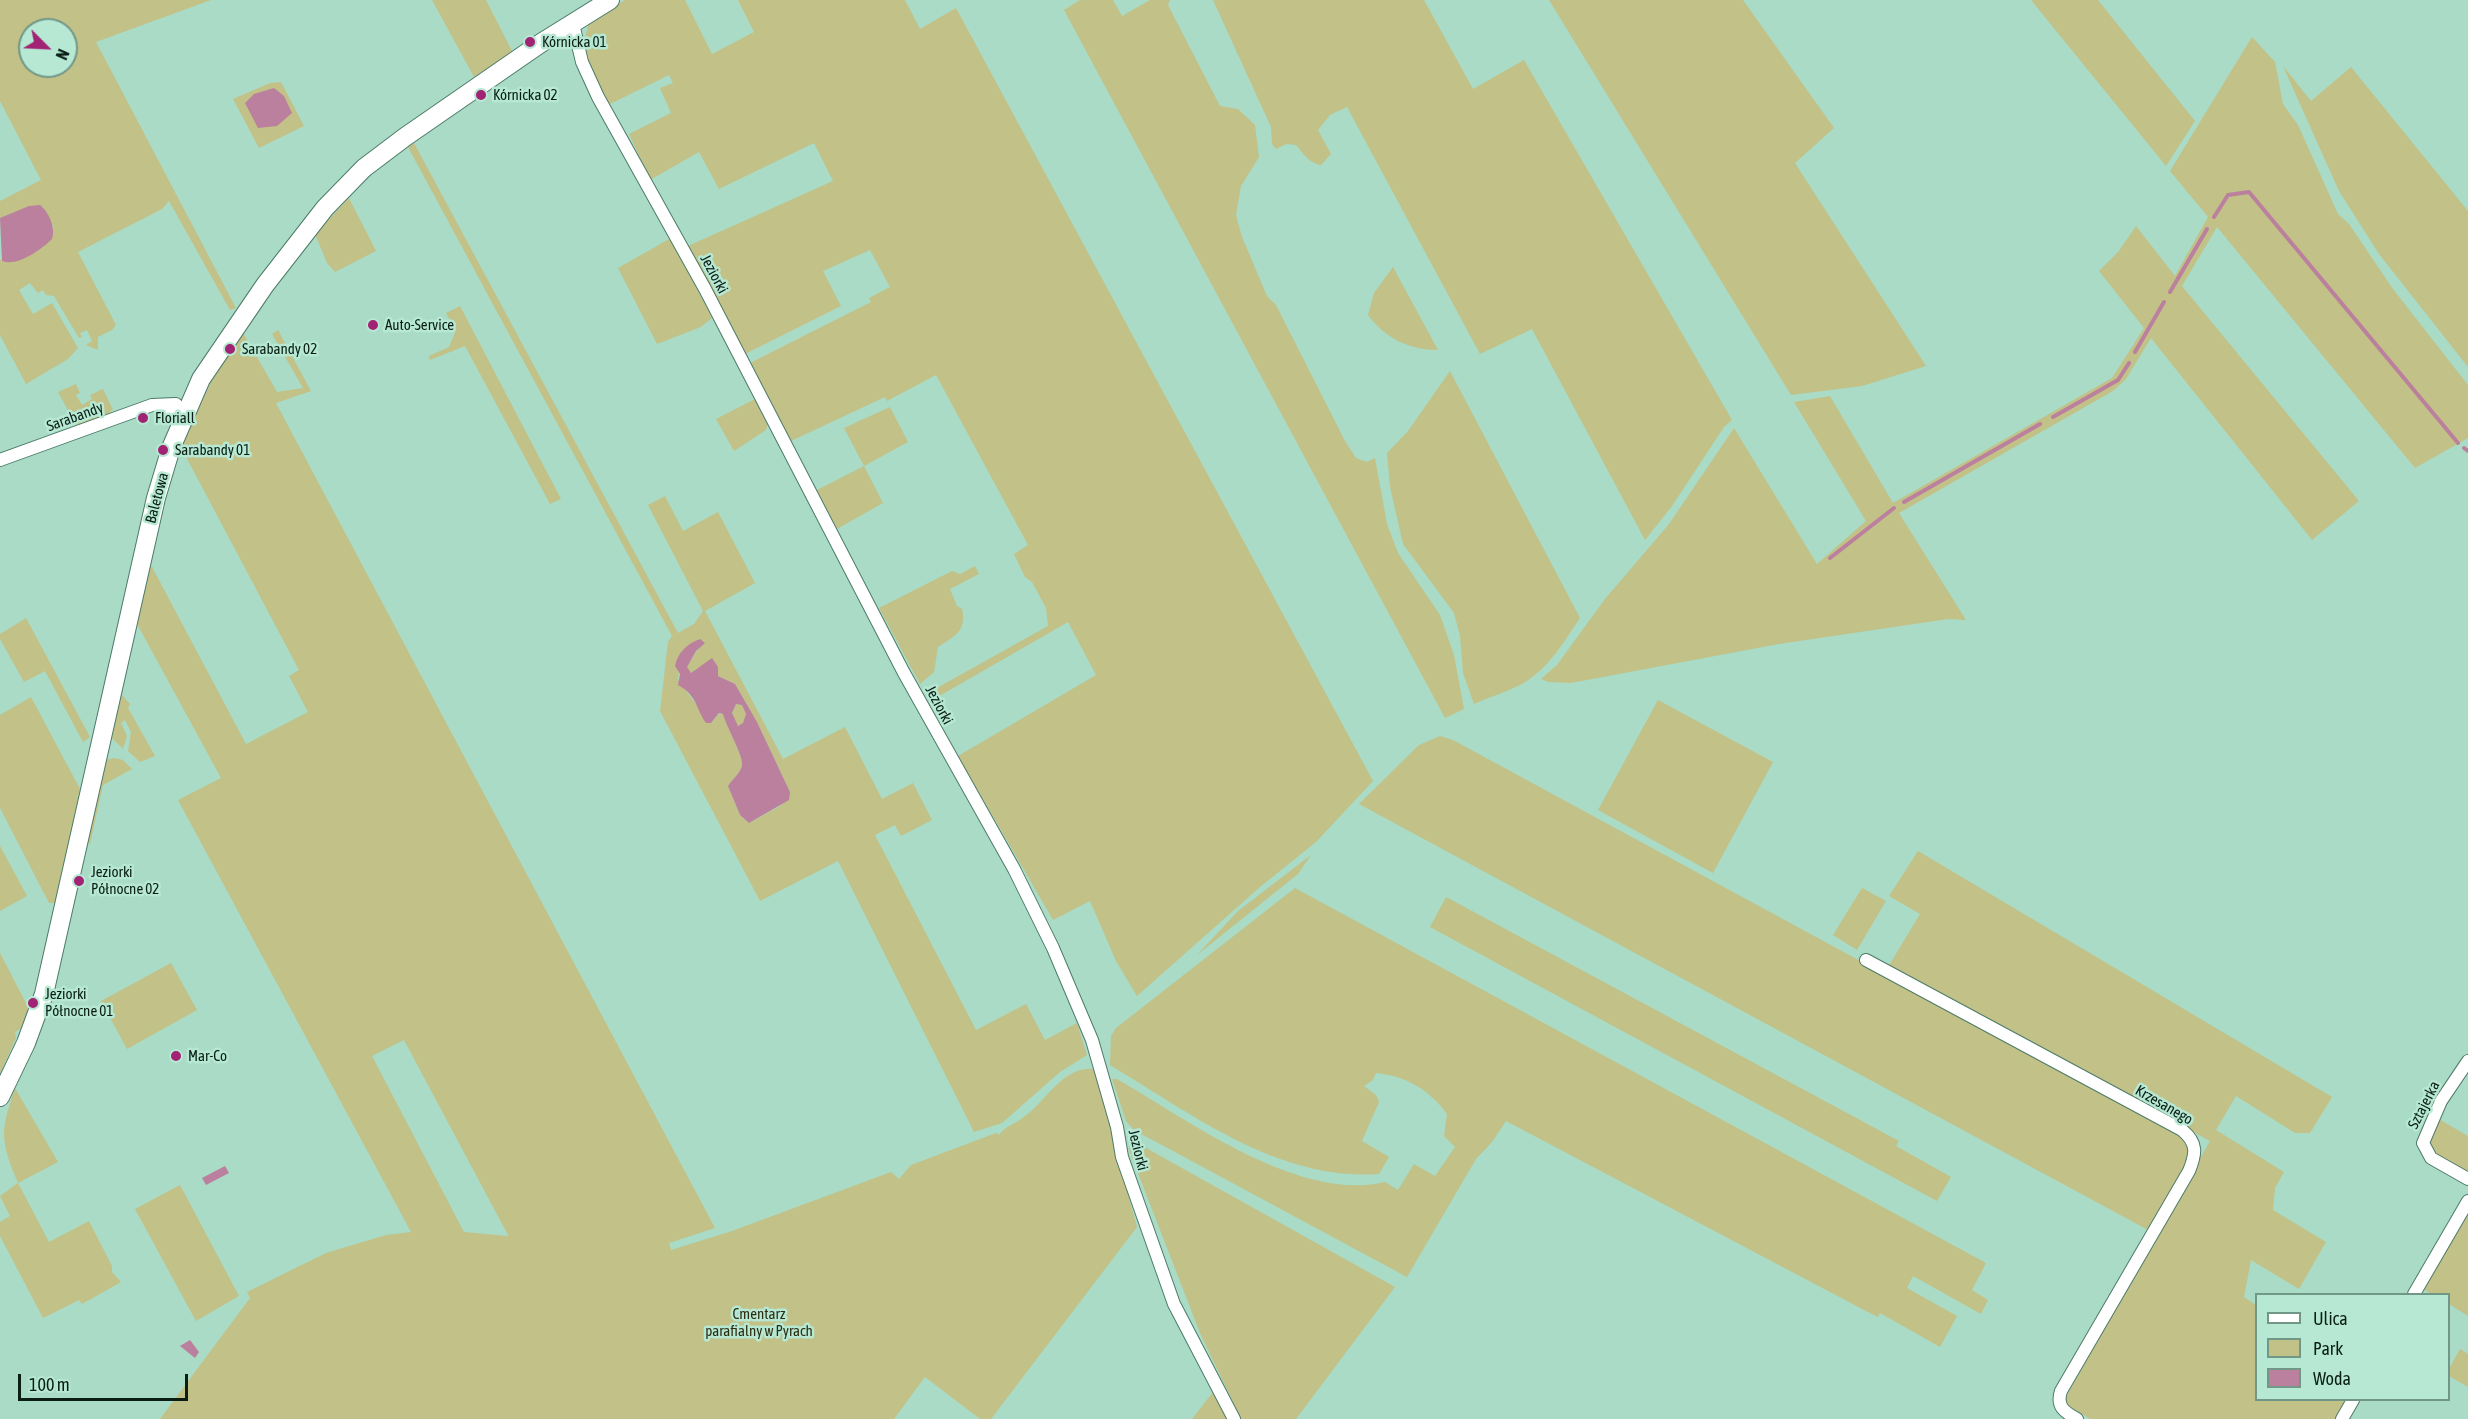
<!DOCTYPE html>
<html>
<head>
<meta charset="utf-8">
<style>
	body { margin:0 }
	#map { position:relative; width:2468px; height:1419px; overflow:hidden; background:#a9dbc6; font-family:"Asap Condensed",sans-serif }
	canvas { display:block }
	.legend { position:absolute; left:2255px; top:1293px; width:195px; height:108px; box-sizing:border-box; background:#b6e8d3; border:2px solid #719787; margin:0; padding:8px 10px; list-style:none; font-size:18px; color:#0a1e16 }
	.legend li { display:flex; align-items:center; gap:12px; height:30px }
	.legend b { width:30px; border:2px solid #719787 }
	.north { position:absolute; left:18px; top:18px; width:60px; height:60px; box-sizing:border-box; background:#b6e8d3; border:2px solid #719787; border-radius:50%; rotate:114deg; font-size:16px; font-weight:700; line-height:24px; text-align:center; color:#0a1e16 }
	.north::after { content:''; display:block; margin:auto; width:21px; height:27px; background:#a22273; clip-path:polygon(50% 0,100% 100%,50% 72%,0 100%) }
	.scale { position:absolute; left:18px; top:1374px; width:170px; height:27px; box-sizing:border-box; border:3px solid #0a1e16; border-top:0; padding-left:8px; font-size:18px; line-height:21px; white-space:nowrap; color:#0a1e16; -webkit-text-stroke:4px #b6e8d3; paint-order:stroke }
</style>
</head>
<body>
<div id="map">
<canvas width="2468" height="1419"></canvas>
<ul class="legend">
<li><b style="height:8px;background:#fff"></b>Ulica</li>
<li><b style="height:16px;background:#c2c187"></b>Park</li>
<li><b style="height:16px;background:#ba809e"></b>Woda</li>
</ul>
<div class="north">N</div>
<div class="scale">100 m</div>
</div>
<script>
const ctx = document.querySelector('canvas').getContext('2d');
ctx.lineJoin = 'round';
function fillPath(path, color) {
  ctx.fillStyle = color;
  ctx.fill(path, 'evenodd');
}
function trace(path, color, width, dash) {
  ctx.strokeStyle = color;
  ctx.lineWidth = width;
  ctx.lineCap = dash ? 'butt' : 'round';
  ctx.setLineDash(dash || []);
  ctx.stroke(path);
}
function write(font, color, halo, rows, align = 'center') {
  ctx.font = font + ' "Asap Condensed",sans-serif';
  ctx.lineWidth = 5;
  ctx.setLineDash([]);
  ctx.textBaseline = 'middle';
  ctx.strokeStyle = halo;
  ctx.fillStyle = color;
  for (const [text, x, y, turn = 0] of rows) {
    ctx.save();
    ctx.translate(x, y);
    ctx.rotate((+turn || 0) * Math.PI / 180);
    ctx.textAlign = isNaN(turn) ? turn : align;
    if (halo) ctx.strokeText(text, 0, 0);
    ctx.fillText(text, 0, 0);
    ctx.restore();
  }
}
fillPath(new Path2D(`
	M0,0H211L96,42L236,308L230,310L169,201L162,209L78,252L116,325L112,330L98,337V350L86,345L92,341L87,330L80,333L82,337L79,338L54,296L46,295L43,290L38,293L30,283L19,290L33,314L52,303L78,348L68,359L26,384L0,335V259L2,261L54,228L43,207L15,212L0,218V201L41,180L0,101ZM30,30H66V66H30Z
	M432,0H486L513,53L474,77Z
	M625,0H685L712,54L754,32L738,0H905L920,29L956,8L1373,781L1316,842L1260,887L1137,996L1116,961L1090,901L1053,920L958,756L1096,675L1068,622L929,702L926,694L1048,626L1046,608L1032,582L1025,577L1014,554L1028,545L936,375L887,401L885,397L791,441L750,363L871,302L869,298L890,287L870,250L823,271L841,306L745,354L688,246L833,181L814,143L719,189L699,152L650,180L629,134L671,113L660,88L673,83L669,75L608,105L582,51L589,22Z
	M1080,0H1113L1122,16L1150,0H1170L1168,5L1220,106L1238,109L1255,125L1259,157L1241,186L1236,215L1242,237L1267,296L1276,305L1345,441L1356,458L1367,462L1375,458L1387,524L1398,553L1440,615L1454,655L1464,709L1445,718L1064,10Z
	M1213,0H1424L1473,89L1524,60L1732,420L1724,427L1672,506L1645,540L1532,329L1480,354L1347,107L1330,115L1318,130L1331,154L1321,165C1307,162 1305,155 1296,145L1286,144L1276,149L1272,144L1271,127Z
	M1549,0H1743L1834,128L1795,163L1926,366L1862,386L1791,395Z
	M2031,0H2098L2195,121L2166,166Z
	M2252,37L2275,62L2283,104L2298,125L2338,214L2349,224L2393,289L2468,385V438L2415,468L2217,227L2182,286L2359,501L2312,540L2151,338L2126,379L2113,391L1899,513L1966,620L1948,619L1779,644L1571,683L1549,682L1541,679L1557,665L1605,599L1669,524L1734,428L1817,564L1866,521L1794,402L1830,396L1893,503L2112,378L2144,328L2099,271L2118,252L2136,226L2175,276L2208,217L2170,171Z
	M2283,66L2311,101L2351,67L2468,211V367L2379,254L2339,191Z
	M281,82L304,126L259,148L233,99L270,83Z
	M414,143L678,633L694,624L703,611L648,505L665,496L683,531L718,512L755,583L705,611L783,759L845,727L882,799L913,783L932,820L901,836L895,825L875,835L976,1030L1026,1004L1045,1040L1077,1023L1087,1055L1060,1072L1002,1123L974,1132L838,861L760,901L660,711L668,642L672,636L408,147ZM704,640L686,667L691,673L698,668L718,670V676L735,684L757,722L790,792L780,806L749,823L740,815L728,786C732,779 741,773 742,765C744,757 726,726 723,714H719L711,723H706L702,712L678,680L679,671Z
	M349,198L376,251L335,272L327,263L315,234Z
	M671,238L712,318L701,327L657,344L618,268Z
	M1393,267L1438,350C1409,350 1385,338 1368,315L1374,293Z
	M460,306L561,499L550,504L465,346L430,360L429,356L449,347L456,330L446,313Z
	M278,330L311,391L276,403L715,1228L669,1243L671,1250L732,1231L891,1172L899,1179L911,1165L996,1133L999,1135C1006,1125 1016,1124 1025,1116C1046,1101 1064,1065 1094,1069C1111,1121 1122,1174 1137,1227L991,1419H980L925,1377L894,1419H160L250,1298L247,1292L326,1253L386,1235L411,1232L178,800L221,778L136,622L148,566L152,567L246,744L308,712L289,676L299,670L184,453V439L211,382L242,331L277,392L303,388L272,334ZM404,1040L508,1235V1236L464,1232L372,1056Z
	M1450,371L1580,618C1563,643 1549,668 1522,684C1507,692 1489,697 1474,704L1463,673L1460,636L1454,613L1403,544L1390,487L1387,453L1408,431Z
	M76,384L80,393L76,395L82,405L92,399L90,395L103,389L113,410L110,411L111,415L77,427L58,392Z
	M755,399L768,424L766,430L734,451L716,419Z
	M890,407L908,442L864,466L883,503L837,529L817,490L864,466L844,428Z
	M975,566L979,574L950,589L957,606L962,609C967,632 954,636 938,647L934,672L920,684L879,608L952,571L960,574Z
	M26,618L90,737L83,742L45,671L24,682L0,639V634Z
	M121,694L130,704L128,708L155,756L140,762L128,751L131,732L125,720L121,723L127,736L123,749L111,737Z
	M31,697L80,789L55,903H49L0,808V715Z
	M1658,700L1773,762L1713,873L1598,810Z
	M736,704L742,705L746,714L743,724L737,726L732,713Z
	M1440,736L1453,740L2179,1134L2187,1141L2190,1158L2150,1231L1359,804L1419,745Z
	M114,758L123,760L132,769L103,785L90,844L87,843L106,760Z
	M0,846L27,896L0,911Z
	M1918,851L2332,1097L2310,1133H2295L2236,1096L2216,1130L2284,1172L2275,1188L2273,1210L2326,1242L2299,1289L2251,1260L2244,1297L2256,1305V1400H2348L2337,1419H2090L2066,1404V1397L2210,1141L1888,967L1920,914L1889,896Z
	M1311,855L1298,874L1197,955L1238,911Z
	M1295,888L1986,1263L1972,1290L1988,1300L1981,1314L1913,1276L1907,1288L1957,1316L1940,1347L1880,1313L1878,1317L1866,1311L1506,1121L1492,1142L1476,1159L1407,1277L1134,1130L1126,1121L1112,1079H1117C1188,1120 1300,1203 1385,1182L1398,1190L1414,1164L1435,1176L1455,1147L1444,1136L1447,1114C1430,1090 1406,1076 1376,1073L1373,1080L1364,1086L1376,1095L1379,1102L1362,1141L1389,1157L1379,1174C1278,1181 1192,1114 1110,1065L1111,1036L1116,1028Z
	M1862,888L1886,901L1857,950L1833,935Z
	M1446,897L1899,1141L1896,1146L1951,1177L1937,1201L1430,927Z
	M0,953L28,1007L22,1028L15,1032L16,1038L0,1073Z
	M171,963L197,1010L127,1049L101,1001Z
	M15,1088L58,1162L18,1183L49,1242L89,1221L112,1266V1272L121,1282L82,1304L79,1300L43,1318L0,1236V1222L10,1216L0,1196L18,1183C0,1140 0,1132 15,1088Z
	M2437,1118L2468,1136V1175L2432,1153L2428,1143Z
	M1130,1139L1395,1287L1296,1419H1241L1200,1333L1129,1150Z
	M180,1185L239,1296L196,1321L135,1209Z
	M2468,1209V1316L2449,1304L2448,1294H2432L2423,1289Z
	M2460,1349L2468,1354V1387L2449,1376V1369Z
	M1213,1392L1227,1419H1192Z`), '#c2c187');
fillPath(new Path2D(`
	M274,88L284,96L292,113L277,126L258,128L245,103L254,94Z
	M40,205C49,212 56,228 52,239C41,250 17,267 2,261L0,218L29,206Z
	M700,639L705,643L696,651L687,667L691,673L712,658L718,667V676L735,684L757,722L790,792L789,800L749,823L740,815L728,786C732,779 741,773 742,765C744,757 726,726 723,714L719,713L711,723H706C696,709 697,695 678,685L680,674L675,666C678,652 687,644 700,639ZM736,704L742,705L746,714L743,723L738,726L732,713Z
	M225,1166L229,1173L206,1185L202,1178Z
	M190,1340L199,1352L195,1358L180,1346Z`), '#ba809e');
trace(new Path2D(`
	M2214,217L2228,195L2249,192L2458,443
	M2170,292L2207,229
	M2135,352L2164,302
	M2053,417L2118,380L2129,363
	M2464,448L2468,451
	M1904,502L2040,424
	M1830,558L1894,508`), '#ba809e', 4);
const street = new Path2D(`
	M573,24L582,62L598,97L705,289L904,673L1014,869L1053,948L1092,1040L1117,1127L1122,1157L1174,1304L1234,1419
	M0,460L152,405L176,404L185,415L178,417L161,405
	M1866,960L2182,1130C2198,1143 2196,1154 2189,1171L2061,1391C2056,1406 2064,1412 2077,1419
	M2468,1061L2441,1101L2423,1143L2431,1158L2468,1179
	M2414,1294L2468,1201
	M2342,1419L2353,1400`);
const secondary = new Path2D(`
	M0,1097L26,1043L44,994L156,498L171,448L201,379L265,285L325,208L364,168L405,137L541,43L610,0`);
trace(street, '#4c7b68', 14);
trace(secondary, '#4c7b68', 20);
trace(street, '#fff', 12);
trace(secondary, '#fff', 18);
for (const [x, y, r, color] of [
	[530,42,6,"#a22273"],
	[481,95,6,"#a22273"],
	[373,325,6,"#a22273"],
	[230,349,6,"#a22273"],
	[143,418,6,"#a22273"],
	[163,450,6,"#a22273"],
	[79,881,6,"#a22273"],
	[33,1003,6,"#a22273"],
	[176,1056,6,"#a22273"]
]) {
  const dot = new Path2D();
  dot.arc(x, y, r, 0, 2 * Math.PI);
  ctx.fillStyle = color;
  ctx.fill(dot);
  trace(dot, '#b6e8d3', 2);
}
write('15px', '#0a1e16', '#b6e8d3', [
	["Kórnicka 01",542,42],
	["Kórnicka 02",493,95],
	["Auto-Service",385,325],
	["Sarabandy 02",242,349],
	["Floriall",155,418],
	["Sarabandy 01",175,450],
	["Jeziorki",91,872],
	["Północne 02",91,889],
	["Jeziorki",45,994],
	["Północne 01",45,1011],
	["Mar-Co",188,1056]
], 'left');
write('15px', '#0a1e16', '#b6e8d3', [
	["Jeziorki",714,274,62],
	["Sarabandy",75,417,-20],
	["Baletowa",157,498,-75],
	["Jeziorki",939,705,62],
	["Krzesanego",2164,1105,30],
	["Sztajerka",2424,1105,-63],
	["Jeziorki",1138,1150,76]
]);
write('15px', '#2e2d11', '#b6e8d3', [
	["Cmentarz",759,1314],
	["parafialny w Pyrach",759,1331]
]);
</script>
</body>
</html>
